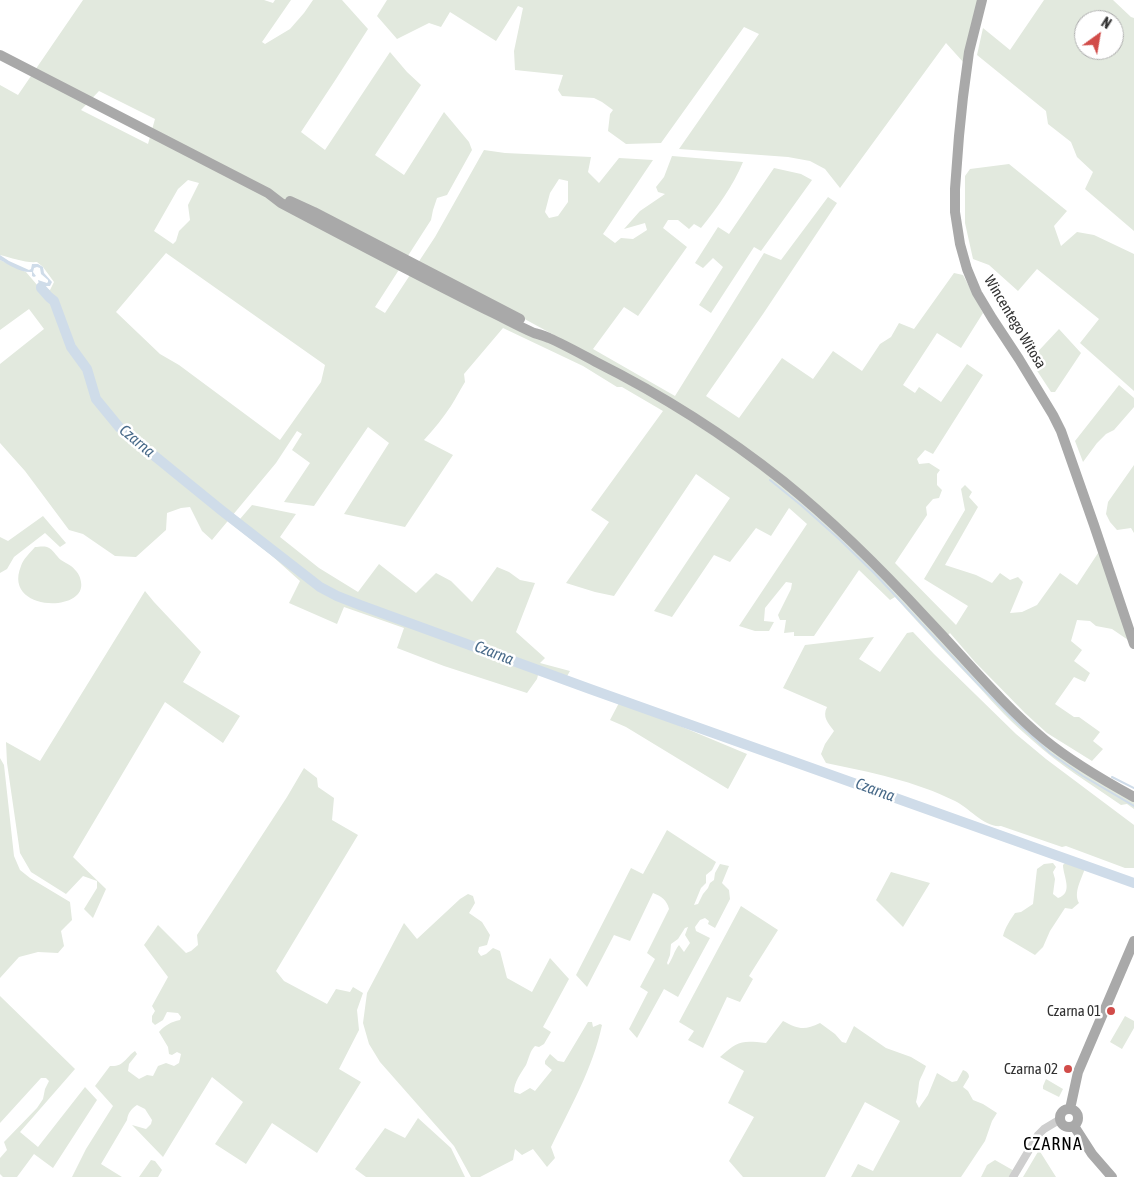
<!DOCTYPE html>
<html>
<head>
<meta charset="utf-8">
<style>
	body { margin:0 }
	#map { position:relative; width:1134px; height:1177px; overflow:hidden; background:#fff; font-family:"Asap Condensed",sans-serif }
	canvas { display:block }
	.north { position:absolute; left:1074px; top:10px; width:50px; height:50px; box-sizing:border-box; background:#fff; border:1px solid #adadad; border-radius:50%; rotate:32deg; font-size:14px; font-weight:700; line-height:20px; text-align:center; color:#313131 }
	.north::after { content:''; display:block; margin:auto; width:18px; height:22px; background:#d14c49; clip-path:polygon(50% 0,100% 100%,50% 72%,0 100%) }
</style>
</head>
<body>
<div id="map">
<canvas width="1134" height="1177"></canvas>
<div class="north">N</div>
</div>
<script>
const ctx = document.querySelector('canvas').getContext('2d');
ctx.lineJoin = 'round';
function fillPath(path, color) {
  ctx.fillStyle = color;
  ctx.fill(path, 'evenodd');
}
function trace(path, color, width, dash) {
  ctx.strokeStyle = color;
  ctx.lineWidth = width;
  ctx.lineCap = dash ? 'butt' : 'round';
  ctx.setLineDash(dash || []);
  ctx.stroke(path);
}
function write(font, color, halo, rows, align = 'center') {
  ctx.font = font + ' "Asap Condensed",sans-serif';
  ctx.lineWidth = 5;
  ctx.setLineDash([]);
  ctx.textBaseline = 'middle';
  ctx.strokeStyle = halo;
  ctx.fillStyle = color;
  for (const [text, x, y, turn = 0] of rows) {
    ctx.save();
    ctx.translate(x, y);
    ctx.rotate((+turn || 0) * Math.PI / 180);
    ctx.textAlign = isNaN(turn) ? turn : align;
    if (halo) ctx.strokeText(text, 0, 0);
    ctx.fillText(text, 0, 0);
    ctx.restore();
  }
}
fillPath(new Path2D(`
	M83,0H264L273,3L275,0H291L262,42L265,44L290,29L304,13L313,0H342L368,29L336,79L301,132L325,150L390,52L407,72L421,85L375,155L404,175L444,112L469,142L472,150L447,195L437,198L433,210L431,220L375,307L385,313L435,237L484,150L505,153L591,157L588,172L599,183L619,158L653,160L603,234L615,243L621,238L633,239L647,230L645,223L624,229L640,211L665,194L658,192L656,187L664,177L672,156L743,162C733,186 717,208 701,228L694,224L689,229L678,220H668L663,228L687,247L638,316L624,307L593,349L675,396L764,253L781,260L828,197L837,203L763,314L706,396L739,418L782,358L813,379L833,351L862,371L880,344L891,337L899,323L914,329L954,273L963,275L983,313L961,348L937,333L903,385L915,393L919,387L941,402L967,364L983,375L933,454L925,450L917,459L919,464L929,463L940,470L937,474V485L942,490L939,498L933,499L926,507L927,515L895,563L956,625L968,606L924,579L965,510L961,489L965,485L972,492L969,497L978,507L945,565L976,575L992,583L1000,573L1010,580L1018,577L1023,582L1010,613L1022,612L1037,605L1060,573L1077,585L1102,547L1134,644L1112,629L1096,626L1090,621L1077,620L1071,641L1082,650L1074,661L1090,673L1085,682L1074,677L1055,704L1074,717H1079L1100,732L1093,741L1103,749L1092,761L1047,733L1025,713L975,662L950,633L947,636L782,476L596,358L499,305L492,315L555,344L670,407L766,471L855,548L1002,704L1134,801V809L1127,804L1121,805C1091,784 1059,765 1032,740C1013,724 995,705 978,686C950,657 922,627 895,597L890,600L859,570L814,636H794V632L784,633L786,620H780L778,615L791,589L792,583L786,582L765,608L764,621L774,622L769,631H755L739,626L807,524L789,508L771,536L756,528L730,562L714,555L672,617L654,611L694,551L730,498L696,474L614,596L595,592L566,583L609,522L591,510L663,411L622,387H617L583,366L503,328L464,374L465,382C460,390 456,398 451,406C443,418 434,429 424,440L453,455L405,527L344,514L389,443L368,427L314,506L284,502L310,463L292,450L302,434L297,431L276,463L212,540L202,531L190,507L181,508L167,513L166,530L136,557L115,556L83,534L69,530L25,471L0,443V364L44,329L29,309L0,330V260L26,272L38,286L50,290L54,282L43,267L37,262C25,263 12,258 0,255V85L18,95ZM99,91L155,119L148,144L81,110ZM559,179L568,181V202L558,216L549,218L545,212L550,193ZM188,180L199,183L188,205L190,220L179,231L176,241L173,244L154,231L178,189ZM166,253L325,365L321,382L280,440L179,365L160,354L116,312Z
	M387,0H983L964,63L946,43L840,188L825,169L810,161L788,157L679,149L759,34L744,27L661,143L626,144L608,131L610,114L613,110L602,102L594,98L562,96L558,90L563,75L515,70L514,51L523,8L518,6L496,41L450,12L441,27L429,23L397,39L377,16Z
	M1044,0H1113L1131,17L1134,18V231L1085,189L1093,172L1077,157L1071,142L1048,124L1046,111L977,55L983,28L1010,50ZM1084,20H1114V50H1084Z
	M1009,164L1067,211L1054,226L1061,246L1077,232L1094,235L1134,254V391L1080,343L1099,319L1037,269L1018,291L989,265L973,259L965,223V176L970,169Z
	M774,168L801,174L812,180L761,251L754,247L711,313L699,305L723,267L713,258L703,268L695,263L718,227L729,234Z
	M1059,329L1081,353L1055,392H1051L1030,360Z
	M1119,385L1134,398V407L1114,430L1106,434L1097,443L1083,462L1075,441Z
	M1134,465V533L1131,528L1117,530L1110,522L1106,514L1108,502Z
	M252,505L296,514L280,537L319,568L358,592L379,564L416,593L436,573L451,581L472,602L497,567L509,572L520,580L535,583L516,632L545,658L540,663L570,671L566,678L407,620L406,623L539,671L537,679L527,693L444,666L397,648L404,628L344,607L337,624L289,603L300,581L271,555L234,526Z
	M43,516L66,543L60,547L45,533L14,557L7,569L0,573V537L8,541Z
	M35,547C38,547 43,546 47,547C53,549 56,556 61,560C64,562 68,564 71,566C77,571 80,575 81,582C87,613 2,612 21,566C23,559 30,553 35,547Z
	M145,591L154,602L201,652L183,682L240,716L223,743L165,702L73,857L106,889L93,918L84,909L97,888V881L83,876L66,894L31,872L20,853L7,763L6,742L40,761Z
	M913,632L934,654L1016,734L1046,759L1134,825V868H1125L1066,846L1062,847L1001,826C985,828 968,807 955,801C915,781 870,772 826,763L821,754L825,744L834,731C828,723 822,717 827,707L783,688L805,645L874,637L859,659L880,672L907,633Z
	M620,701L747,754L728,789L626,727L610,720Z
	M0,758L4,765L14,856L20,870L30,878L70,902L72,920L61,931L64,946L58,953L38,952L19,957L0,978Z
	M304,768L317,778L318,787L334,798L332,820L358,835L276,971L284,981L327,1004L336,989L350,992L353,987L363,993L357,1010L359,1030L339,1069L361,1082L317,1153L272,1123L246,1164L215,1144L243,1102L212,1077L163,1157L132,1125L146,1129L151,1124L152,1120L145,1109L137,1105C131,1109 128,1113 127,1120L101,1164L122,1177H72L86,1149L113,1106L95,1086L110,1066C124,1067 125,1058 135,1051L137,1054L129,1064L128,1071L139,1079L147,1075L153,1076L158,1066L166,1063L174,1066L179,1063L181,1054L177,1052L172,1055L169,1054L168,1047L159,1032C165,1025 171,1022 180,1020L181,1017L178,1013L167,1012L163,1020L155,1025L152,1022V1016L155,1011L152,1006L168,977L144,945L158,925L186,953L191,951L198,945L197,935L287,797Z
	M667,830L716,862L712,870L706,875V883L701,888L694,905L698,904L703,894L708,888L710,883L714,880L715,873L720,864L729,866L722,883L729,890L730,899L715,928L708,924L709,921L705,918L700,920L695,927L696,931L710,938L678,997L664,989L637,1038L629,1029L648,992L640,987L655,959L647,953L669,909C667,900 661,896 653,893L630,941L614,935L587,987L576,975L631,868L643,874ZM688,927L685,935L690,943L684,952L679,945C674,951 673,958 668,965L667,963L670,955L671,944L678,939L685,928Z
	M1067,861L1085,868C1082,879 1073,892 1079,903L1072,909L1065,908L1050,931L1043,947L1035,955L1003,936C1005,928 1010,920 1015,913L1021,912L1033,904L1037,869L1044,864L1053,863L1056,867L1053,872L1055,879L1053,894L1058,898C1074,893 1063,876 1063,865Z
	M891,872L930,883L903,927L876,900Z
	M468,894L473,896L475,903L469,913L482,922L490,935L487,945L479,947L478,952L481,956L486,954L493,948L500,951L507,978L532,992L550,958L569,979L543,1027L551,1032L544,1044L539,1047L535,1046C530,1051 529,1058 526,1065C521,1073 514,1082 514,1092L520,1094L530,1088L535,1091L552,1070L545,1064V1061L550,1054L558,1061L564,1062L588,1022H592L593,1027L600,1024L602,1025C593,1068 570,1108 551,1147L555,1158L547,1167L533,1149L522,1155L515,1149L513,1160L480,1177H471L454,1146L380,1062L369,1044L363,1023L367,993L404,923L417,939L460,899Z
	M741,906L778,930L749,976L753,979L740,1002L727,997L703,1048L688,1040L694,1031L679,1022Z
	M0,996L75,1069L20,1132L38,1147L85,1087L97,1100L53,1168L34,1154L17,1177H3L0,1174V1158L7,1150L4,1142L37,1108L43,1099L45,1089L49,1081L46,1078H41L0,1123Z
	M1125,1016L1134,1021V1028L1122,1049L1110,1042Z
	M783,1021C798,1029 804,1031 820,1023L835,1034L842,1042L846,1043L854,1026L886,1048L911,1057L926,1066C924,1072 920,1078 919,1083C918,1090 918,1095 916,1102L919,1108L928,1095L937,1073L952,1082L957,1081L963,1070C966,1071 969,1073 969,1077L963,1087L968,1091L973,1100L983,1104L997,1113L992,1121L985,1141L961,1177H851L858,1164L873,1171L900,1121L865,1102L825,1177H743L729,1161L754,1117L728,1103L744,1071L720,1057C738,1041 741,1040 766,1043Z
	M1046,1079L1063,1089L1059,1097L1043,1089V1086Z
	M418,1118L451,1148L465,1177H366L355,1169L385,1128L405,1138Z
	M1039,1150L1056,1177H1023Z
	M151,1160L155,1161L162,1170L158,1177H139Z
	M995,1160L1016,1172L1013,1177H981L987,1165Z`), '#e2e9de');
fillPath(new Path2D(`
	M0,255L9,261L29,270L31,269L32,264H38L43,267L44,273L52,282L50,286H44L49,297L38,288L39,284L38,280L47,283L48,282V280L41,274L40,268L37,267L34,268L33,272L36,276L34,277L32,276V272C20,273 10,265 0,260Z`), '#cfdce9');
trace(new Path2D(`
	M770,480L802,506L839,539L875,574L978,684L1015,721L1050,753L1083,776L1134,806
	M1112,777L1134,788`), '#cfdce9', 2);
trace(new Path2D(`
	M41,287V288L49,297L54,301L71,347L87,369L96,399L119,427L221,510L320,587L337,596L360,605L590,689L1134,883`), '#cfdce9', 10);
trace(new Path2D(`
	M1013,1177L1038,1135L1044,1129L1059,1120`), '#cecece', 8);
trace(new Path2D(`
	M982,0L969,52L963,97L959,136L955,189V212L960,244L967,269L977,293L992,318L1019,359L1053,415L1061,431L1094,525L1134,644
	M0,55L268,193L281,203C349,239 417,275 487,310C502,317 518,326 534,333C539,334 544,336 549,338C565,345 581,354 596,362C662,395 725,435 783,481C835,523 882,570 927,619C966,660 1002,704 1045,740C1072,762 1103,780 1134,797
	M290,201L314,212L520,319
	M1060 1118a9 9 0 1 1 18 0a9 9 0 1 1-18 0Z
	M1070,1109L1078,1072L1134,941
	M1074,1126L1092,1154L1112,1177`), '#a9a9a9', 10);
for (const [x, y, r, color] of [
	[1111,1011,5,"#d14c49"],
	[1068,1069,5,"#d14c49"]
]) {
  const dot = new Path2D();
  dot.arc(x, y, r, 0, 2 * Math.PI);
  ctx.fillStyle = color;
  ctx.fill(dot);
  trace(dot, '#fff', 2);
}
write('15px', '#313131', '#fff', [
	["Wincentego Witosa",1015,322,59]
]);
write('15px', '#313131', '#fff', [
	["Czarna 01",1101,1011],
	["Czarna 02",1058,1069]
], 'right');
write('italic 16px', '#486a89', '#fff', [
	["Czarna",137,441,40],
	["Czarna",494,653,21],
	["Czarna",875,790,20]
]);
ctx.letterSpacing = '1px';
write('18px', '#000', '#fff', [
	["CZARNA",1053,1144]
]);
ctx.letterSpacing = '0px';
</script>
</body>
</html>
